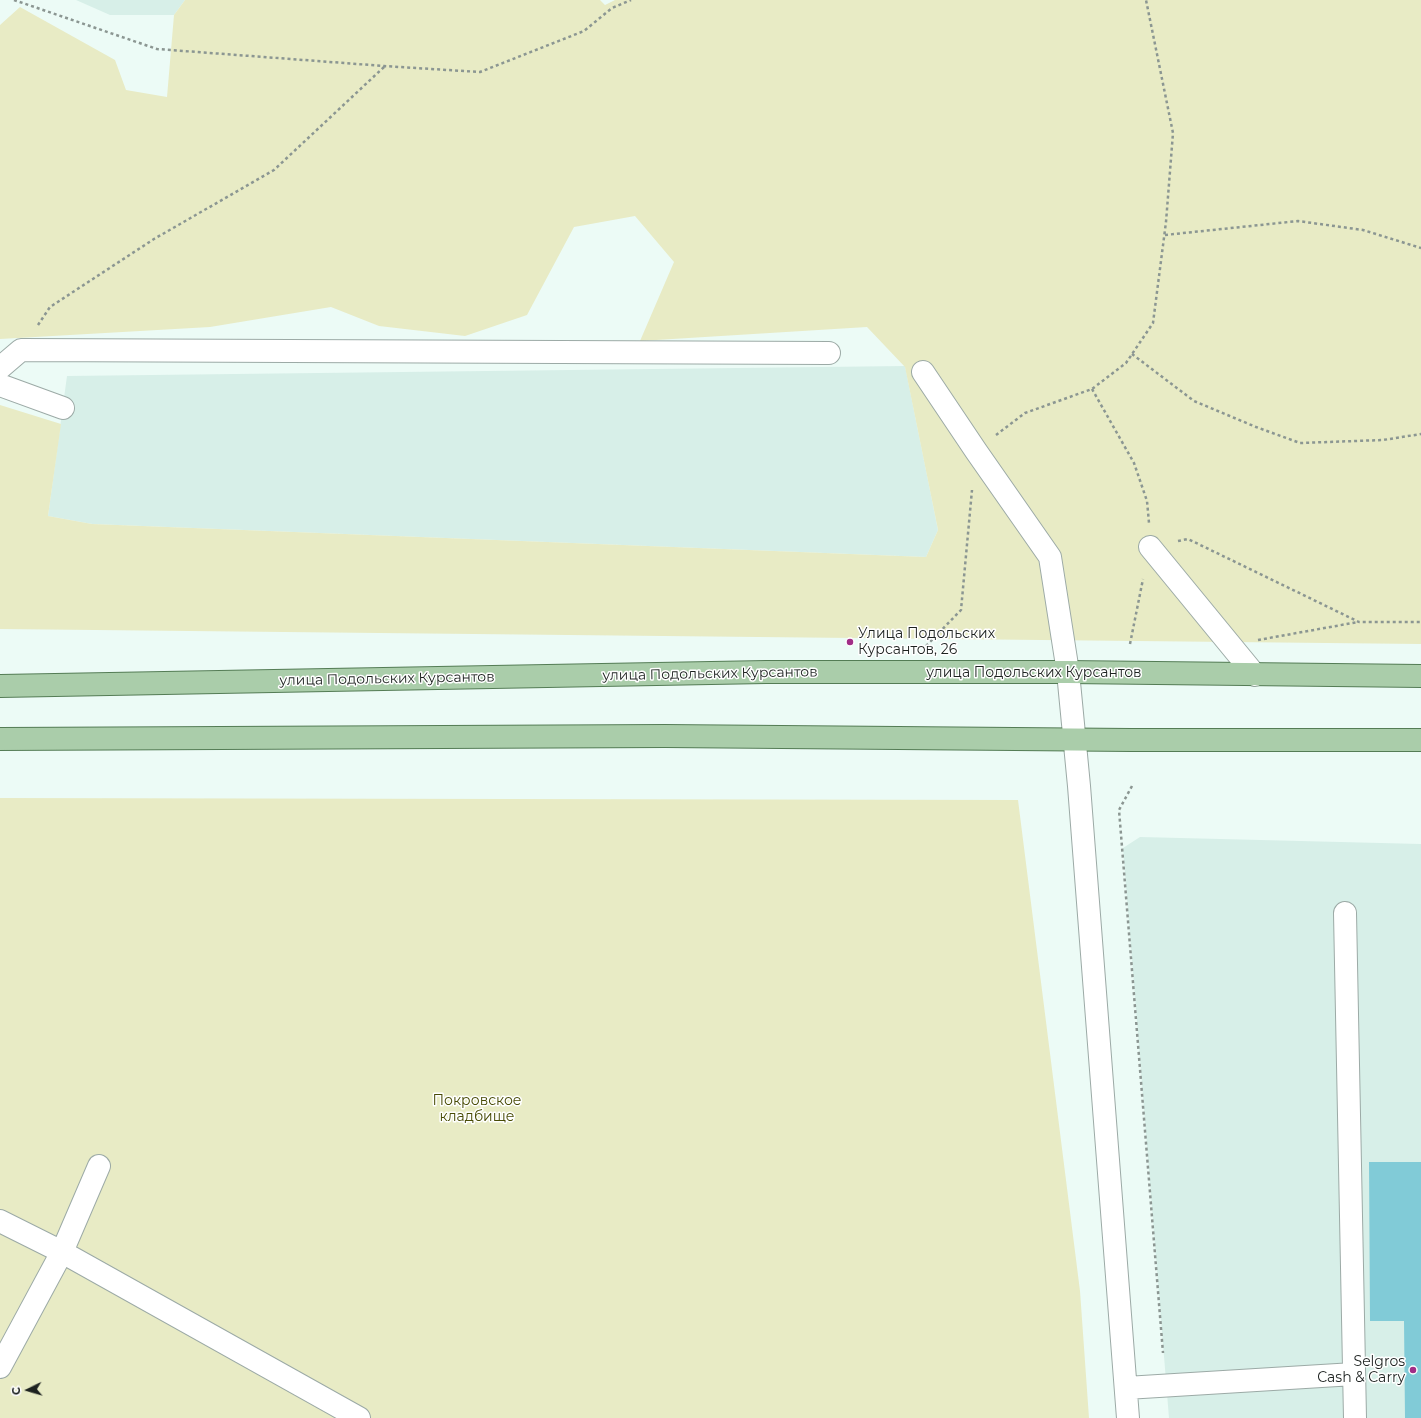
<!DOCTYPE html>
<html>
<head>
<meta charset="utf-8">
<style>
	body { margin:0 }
	#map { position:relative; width:1421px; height:1418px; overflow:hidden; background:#ecfbf6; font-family:Montserrat,sans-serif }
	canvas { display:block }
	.north { position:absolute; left:8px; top:1370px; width:40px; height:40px; -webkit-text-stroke:3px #fff; paint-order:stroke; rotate:265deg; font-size:11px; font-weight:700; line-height:16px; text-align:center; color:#1d2220 }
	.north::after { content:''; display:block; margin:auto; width:14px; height:18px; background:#1d2220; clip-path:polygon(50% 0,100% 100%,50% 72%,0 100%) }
</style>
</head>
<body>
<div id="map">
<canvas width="1421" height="1418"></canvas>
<div class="north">С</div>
</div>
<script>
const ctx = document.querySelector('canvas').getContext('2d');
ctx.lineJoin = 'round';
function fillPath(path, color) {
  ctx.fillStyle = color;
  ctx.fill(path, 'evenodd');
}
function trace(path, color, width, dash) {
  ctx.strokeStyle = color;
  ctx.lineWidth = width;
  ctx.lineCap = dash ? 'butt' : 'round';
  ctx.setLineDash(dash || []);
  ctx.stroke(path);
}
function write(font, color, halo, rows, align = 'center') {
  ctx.font = font + ' Montserrat,sans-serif';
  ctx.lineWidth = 3;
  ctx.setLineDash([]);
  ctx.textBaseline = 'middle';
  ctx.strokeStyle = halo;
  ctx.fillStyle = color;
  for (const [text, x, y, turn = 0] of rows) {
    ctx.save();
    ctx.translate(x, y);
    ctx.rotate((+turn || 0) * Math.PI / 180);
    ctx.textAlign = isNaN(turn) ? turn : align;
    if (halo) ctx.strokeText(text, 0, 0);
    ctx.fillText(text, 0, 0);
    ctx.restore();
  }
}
fillPath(new Path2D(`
	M76,0H185L174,15H110Z
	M905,366L938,530L926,557L92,524L48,516L67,376Z
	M1140,837L1421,844V1418H1169L1123,848Z`), '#d7efe8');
fillPath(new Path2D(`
	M185,0H600L605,5L615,0H1421V644L0,629V405L61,424L48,516L92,524L926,557L938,530L905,367L867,327L640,341L674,262L635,216L574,227L527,315L465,336L379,326L331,307L210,327L0,339V25L20,7L115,60L126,90L167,97L174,15Z
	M0,798L1018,800L1080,1291L1089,1418H0Z`), '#e8ebc5');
fillPath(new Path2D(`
	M1369,1162H1421V1418H1405L1404,1321H1370Z`), '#81cbd7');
const minor = new Path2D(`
	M0,368L21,350L829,353
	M923,372L976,451L1050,557L1068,672L1079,786L1128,1418
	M0,385L63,408
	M1150,547L1255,675
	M1345,913L1355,1418
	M0,1221L62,1252L359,1418
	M0,1367L62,1252L99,1166
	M1126,1388L1354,1374`);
const major = new Path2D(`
	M0,686L766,672H1068L1421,676
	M0,739L665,736L1131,740H1421`);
trace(minor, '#9caaa6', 24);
trace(major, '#547c55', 24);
trace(new Path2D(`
	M14,0L157,49L384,66L480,72L584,31L612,8L631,0
	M1165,235L1298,221L1363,230L1421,248
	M38,325L50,307L154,239L274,170L384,67
	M1132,354L1194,401L1256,427L1300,443L1383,440L1421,434
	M1092,389L1134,463L1147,501L1149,523
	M996,435L1025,413L1092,389L1126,363L1153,323L1166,222L1173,133L1146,0
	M1178,541L1188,539L1359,622H1421
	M1258,640L1358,622
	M1130,644L1143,579
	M926,646L961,610L972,490
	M1132,786L1119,810L1163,1353`), '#8b9692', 2.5, [3, 3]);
trace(minor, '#fff', 22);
trace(major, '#aacdaa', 22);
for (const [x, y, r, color] of [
	[850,642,4,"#a12d87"],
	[1413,1370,4,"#a12d87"]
]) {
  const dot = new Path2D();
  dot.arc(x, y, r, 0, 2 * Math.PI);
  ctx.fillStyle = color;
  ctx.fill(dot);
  trace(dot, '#fff', 1.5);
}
write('14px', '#1d2220', '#fff', [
	["Улица Подольских",858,634],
	["Курсантов, 26",858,650],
	["Selgros",1405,1362,"right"],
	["Cash & Carry",1405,1378,"right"]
], 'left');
write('14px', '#1d2220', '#fff', [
	["улица Подольских Курсантов",1034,673],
	["улица Подольских Курсантов",710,674,-1],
	["улица Подольских Курсантов",387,679,-1]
]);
write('14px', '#484b05', '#fff', [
	["Покровское",477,1101],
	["кладбище",477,1117]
]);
</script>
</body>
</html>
